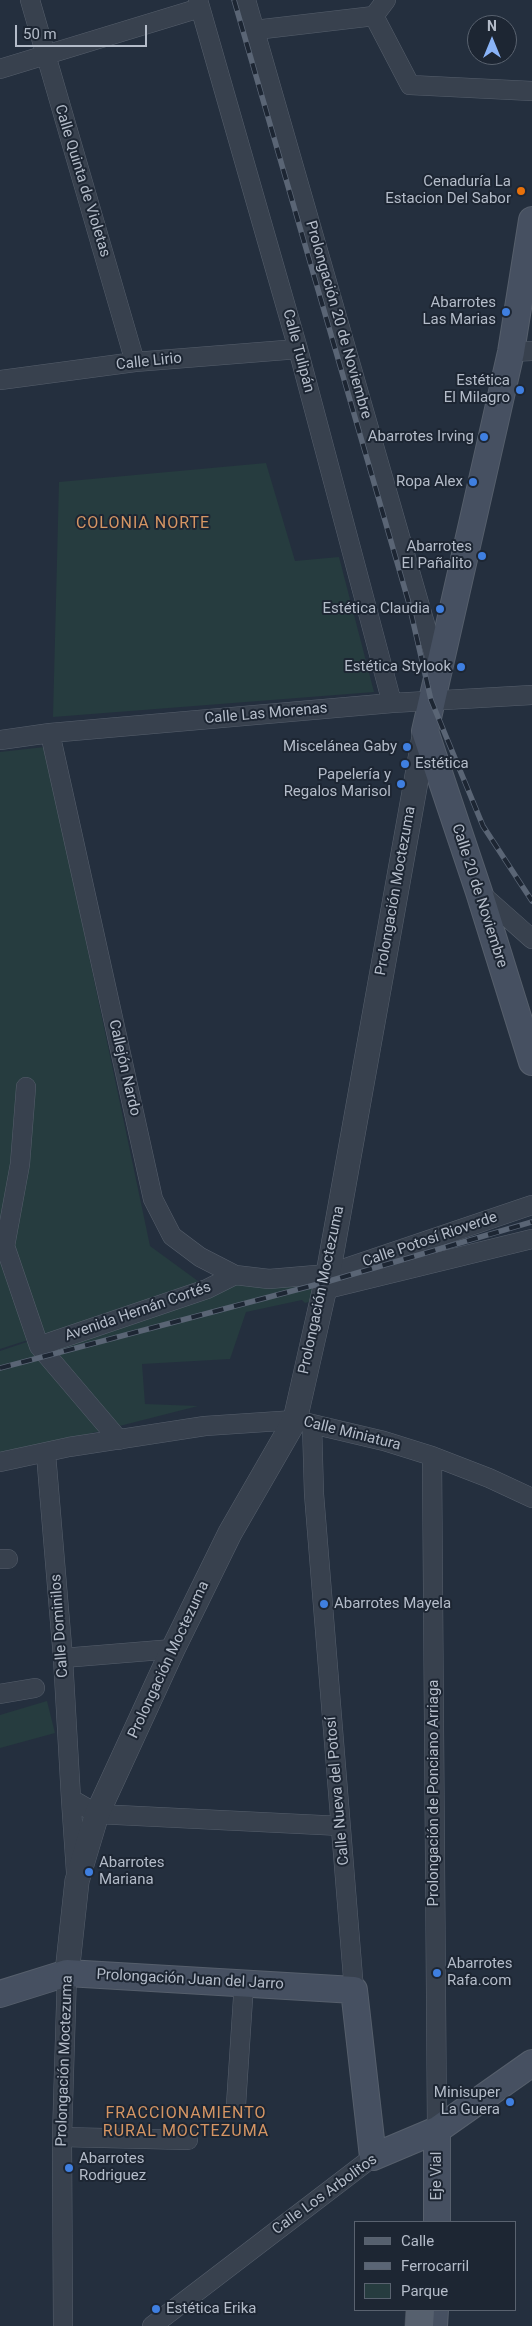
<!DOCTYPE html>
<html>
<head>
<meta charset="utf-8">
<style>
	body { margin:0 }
	#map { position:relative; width:532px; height:2326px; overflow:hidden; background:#242f3e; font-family:Roboto,sans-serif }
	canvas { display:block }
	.legend { position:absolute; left:354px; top:2221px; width:162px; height:90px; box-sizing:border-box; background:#1d2633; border:1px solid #59626f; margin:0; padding:6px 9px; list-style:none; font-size:15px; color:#b4bcc9 }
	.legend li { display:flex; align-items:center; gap:10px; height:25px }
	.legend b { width:25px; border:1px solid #59626f }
	.north { position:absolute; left:467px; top:15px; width:50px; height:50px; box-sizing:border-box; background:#1d2633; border:1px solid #59626f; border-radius:50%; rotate:0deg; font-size:14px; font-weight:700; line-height:20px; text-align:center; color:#b4bcc9 }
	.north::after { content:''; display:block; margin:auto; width:18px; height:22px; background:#8ab4f8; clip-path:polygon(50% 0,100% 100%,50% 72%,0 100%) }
	.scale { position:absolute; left:15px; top:25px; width:132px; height:22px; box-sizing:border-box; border:2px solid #b4bcc9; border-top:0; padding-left:6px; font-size:15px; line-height:18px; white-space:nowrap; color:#b4bcc9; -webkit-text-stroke:4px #1d2633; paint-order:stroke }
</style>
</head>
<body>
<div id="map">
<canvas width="532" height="2326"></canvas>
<ul class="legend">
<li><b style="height:6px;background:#56606e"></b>Calle</li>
<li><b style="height:6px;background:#5a6575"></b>Ferrocarril</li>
<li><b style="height:14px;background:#263c3f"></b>Parque</li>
</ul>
<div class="north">N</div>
<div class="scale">50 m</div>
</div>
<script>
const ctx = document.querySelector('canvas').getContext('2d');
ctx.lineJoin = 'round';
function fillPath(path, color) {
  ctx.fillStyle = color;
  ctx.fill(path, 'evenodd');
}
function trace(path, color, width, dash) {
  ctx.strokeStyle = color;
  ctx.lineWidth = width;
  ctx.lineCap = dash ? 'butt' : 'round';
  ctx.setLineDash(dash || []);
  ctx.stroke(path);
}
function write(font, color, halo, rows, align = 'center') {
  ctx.font = font + ' Roboto,sans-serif';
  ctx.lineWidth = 4;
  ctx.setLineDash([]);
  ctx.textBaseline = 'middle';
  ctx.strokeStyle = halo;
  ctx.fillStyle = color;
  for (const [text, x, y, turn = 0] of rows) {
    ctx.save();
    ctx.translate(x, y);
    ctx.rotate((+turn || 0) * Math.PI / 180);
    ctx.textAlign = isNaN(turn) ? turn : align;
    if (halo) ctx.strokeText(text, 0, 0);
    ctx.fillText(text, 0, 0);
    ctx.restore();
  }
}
fillPath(new Path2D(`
	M266,463L295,561L339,557L374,692L53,717L59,482Z
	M45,747L150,1246L202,1284L319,1278V1299L305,1303L302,1300L246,1312L230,1359L142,1364L145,1404L198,1406L37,1447L0,1453V1351L140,1304L0,1349V752Z
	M47,1701L55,1733L0,1748V1715Z`), '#263c3f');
const minor = new Path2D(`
	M30,0L135,362
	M198,0L298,349L392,703
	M246,0L438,669
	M374,16L410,85L532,91
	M255,30L374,16L386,0
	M0,69L200,8
	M511,352L532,351
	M0,380L135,362L298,349
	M50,733L153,1199L172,1236L200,1257L235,1275L269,1279L328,1274L532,1205
	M0,740L50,733L392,703L532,695
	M480,893L532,939
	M26,1087L20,1164L5,1246L39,1346L119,1440
	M323,1290L532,1239
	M39,1346L207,1289L235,1275
	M312,1424L314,1494L354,1990
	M46,1454L63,1658L71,1799L97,1814L341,1826
	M432,1456L437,2130
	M0,1462L69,1447L205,1426L295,1420L384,1441L432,1456L489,1478L532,1498
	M0,1559H8
	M63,1658L173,1649
	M0,1694L35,1688
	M71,1799L76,1872
	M236,2105L244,1983
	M62,2137L188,2140
	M63,2326L62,2137L67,1973
	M152,2326L373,2157`);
const tertiary = new Path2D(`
	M67,1973L77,1881L97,1814L173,1649L230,1533L295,1420L328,1274L425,731`);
const secondary = new Path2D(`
	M532,220L511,352L425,731L479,892L532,1062
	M0,1994L67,1973L354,1990L373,2157L437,2130L532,2063
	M437,2130V2222
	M434,2326L435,2310`);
const primary = new Path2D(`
	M419,2326L420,2310`);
trace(minor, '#565f6c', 20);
trace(tertiary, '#565f6c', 25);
trace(secondary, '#565f6c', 28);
trace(primary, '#414a57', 29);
trace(minor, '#38414e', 19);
trace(tertiary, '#38414e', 24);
trace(secondary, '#465061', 26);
trace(primary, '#56606e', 28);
const rail = new Path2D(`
	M234,0L408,600L431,700L483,826L532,901
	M0,1368L326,1282L532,1222`);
trace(rail, '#5a6575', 5.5);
trace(rail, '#1d2633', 4, [11]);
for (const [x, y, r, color] of [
	[521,191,5,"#e8710a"],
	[506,312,5,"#3f7fe0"],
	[520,390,5,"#3f7fe0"],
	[484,437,5,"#3f7fe0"],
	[473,482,5,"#3f7fe0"],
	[482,556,5,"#3f7fe0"],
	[440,609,5,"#3f7fe0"],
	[461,667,5,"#3f7fe0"],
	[407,747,5,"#3f7fe0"],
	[405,764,5,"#3f7fe0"],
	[401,784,5,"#3f7fe0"],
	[324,1604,5,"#3f7fe0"],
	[89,1872,5,"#3f7fe0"],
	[437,1973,5,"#3f7fe0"],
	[510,2102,5,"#3f7fe0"],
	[69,2168,5,"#3f7fe0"],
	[156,2309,5,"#3f7fe0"]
]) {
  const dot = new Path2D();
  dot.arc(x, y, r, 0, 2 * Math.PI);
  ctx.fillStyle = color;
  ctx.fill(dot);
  trace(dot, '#1d2633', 2);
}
write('15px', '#b4bcc9', '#1d2633', [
	["Calle Quinta de Violetas",82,181,73],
	["Prolongación 20 de Noviembre",338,320,74],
	["Calle Tulipán",298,351,75],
	["Calle Lirio",149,362,-6],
	["Calle Las Morenas",266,714,-5],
	["Prolongación Moctezuma",396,891,-80],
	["Calle 20 de Noviembre",479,896,72],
	["Callejón Nardo",124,1068,77],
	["Calle Potosí Rioverde",430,1240,-19],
	["Prolongación Moctezuma",322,1290,-78],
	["Avenida Hernán Cortés",138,1312,-19],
	["Calle Miniatura",352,1434,14],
	["Calle Dominilos",60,1626,-94],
	["Prolongación Moctezuma",169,1660,-65],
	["Calle Nueva del Potosí",338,1791,-95],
	["Prolongación de Ponciano Arriaga",434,1793,-90],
	["Prolongación Juan del Jarro",190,1980,3],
	["Prolongación Moctezuma",65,2061,-88],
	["Eje Vial",437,2176,-90],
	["Calle Los Arbolitos",325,2195,-36]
]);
write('15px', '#b4bcc9', '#1d2633', [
	["Cenaduría La",511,182],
	["Estacion Del Sabor",511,199],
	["Abarrotes",496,303],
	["Las Marias",496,320],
	["Estética",510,381],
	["El Milagro",510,398],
	["Abarrotes Irving",474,437],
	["Ropa Alex",463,482],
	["Abarrotes",472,547],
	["El Pañalito",472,564],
	["Estética Claudia",430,609],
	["Estética Stylook",451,667],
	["Miscelánea Gaby",397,747],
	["Estética",415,764,"left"],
	["Papelería y",391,775],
	["Regalos Marisol",391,792],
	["Abarrotes Mayela",334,1604,"left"],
	["Abarrotes",99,1863,"left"],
	["Mariana",99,1880,"left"],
	["Abarrotes",447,1964,"left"],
	["Rafa.com",447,1981,"left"],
	["Minisuper",500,2093],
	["La Guera",500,2110],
	["Abarrotes",79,2159,"left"],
	["Rodriguez",79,2176,"left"],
	["Estética Erika",166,2309,"left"]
], 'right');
ctx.letterSpacing = '1px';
write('16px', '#d59563', '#1d2633', [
	["COLONIA NORTE",143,524],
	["FRACCIONAMIENTO",186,2114],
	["RURAL MOCTEZUMA",186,2132]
]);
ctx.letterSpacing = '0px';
</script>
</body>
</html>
